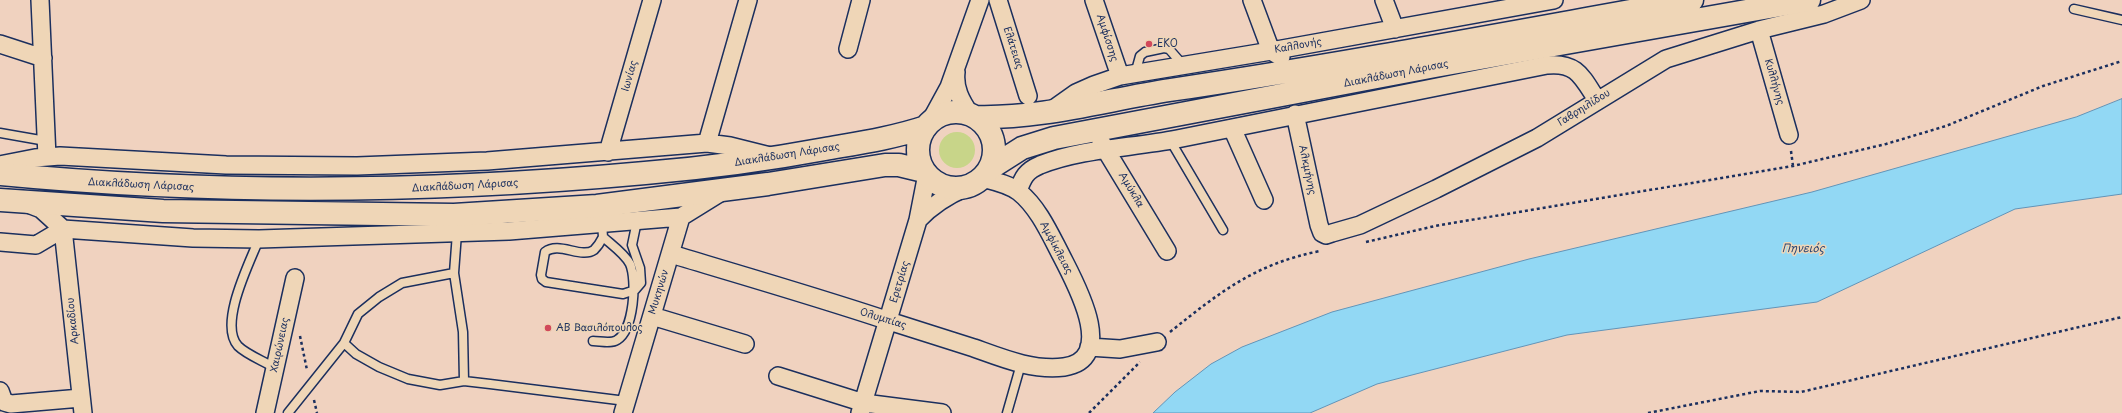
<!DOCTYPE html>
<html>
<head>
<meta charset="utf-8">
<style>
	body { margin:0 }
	canvas { display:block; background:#f0d2bf }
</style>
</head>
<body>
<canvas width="2122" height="413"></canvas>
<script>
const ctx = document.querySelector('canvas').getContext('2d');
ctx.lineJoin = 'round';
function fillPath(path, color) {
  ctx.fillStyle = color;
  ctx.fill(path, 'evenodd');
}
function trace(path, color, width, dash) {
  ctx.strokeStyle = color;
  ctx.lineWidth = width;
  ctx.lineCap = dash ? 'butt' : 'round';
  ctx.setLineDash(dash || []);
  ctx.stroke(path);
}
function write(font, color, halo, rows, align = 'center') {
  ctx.font = font + ' "Playpen Sans",sans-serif';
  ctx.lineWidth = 3;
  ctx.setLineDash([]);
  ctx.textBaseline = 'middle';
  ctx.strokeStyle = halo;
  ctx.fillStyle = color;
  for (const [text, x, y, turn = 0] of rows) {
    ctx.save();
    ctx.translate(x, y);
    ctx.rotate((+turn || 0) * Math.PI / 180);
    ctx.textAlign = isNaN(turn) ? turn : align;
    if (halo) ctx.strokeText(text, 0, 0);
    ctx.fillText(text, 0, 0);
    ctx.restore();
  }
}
fillPath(new Path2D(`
	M939 150a18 18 0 1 1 36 0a18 18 0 1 1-36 0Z`), '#c8d589');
const water = new Path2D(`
	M2122,99V194L2015,209L1817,302L1567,335L1377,384L1310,413H1153L1175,392L1211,364L1242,347L1332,312L1529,259L1812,192L2076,117Z`);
fillPath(water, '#92d8f4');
trace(water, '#6294b8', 1);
const lane = new Path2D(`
	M2074,9L2122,20
	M1135,74L1140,56L1145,52L1164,48L1169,49L1183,65
	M0,133L46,141
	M1170,140L1223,230
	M602,224L603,237C601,241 597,247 594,250C581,259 559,241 545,252L541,275L542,279L546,282L623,294L635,290L641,283L640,268L632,245L637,221
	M457,233L454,273L463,332L464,381
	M259,239C250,262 218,324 238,346C247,355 264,361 275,368
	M454,273L402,283L379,297L358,314L344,343L356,354L379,367L408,379L440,385L464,381L490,384L626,401
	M593,341C600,341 611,344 617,340C634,330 637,280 630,264C625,254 612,245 603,237
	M288,413L344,343
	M1007,413L1021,364`);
const street = new Path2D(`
	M40,0L47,157
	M998,0L1028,96
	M1094,0L1120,76
	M1252,0L1271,51L1281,57
	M1384,0L1395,29
	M1759,30L1789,135
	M0,44L43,58
	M848,49L861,0
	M956,72C954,88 961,101 970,114
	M1052,110L1076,93L1094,85L1120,76L1271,51L1554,0
	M1295,114L1319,225L1322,233L1326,235L1332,233L1360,225L1436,189L1537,138L1666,59L1759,30L1824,14L1861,0
	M931,120L949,87L980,0
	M1232,128L1264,200
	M1101,142L1167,251
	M707,143L748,0
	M608,152L652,0
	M0,165L35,158L60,156L226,165L357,166L487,161L707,143L730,146L770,156
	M1018,191C1023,177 1026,171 1040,165C1083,148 1132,148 1177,139C1300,114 1423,89 1547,65C1577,62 1582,77 1597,100
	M28,204L41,209L63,229
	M918,220C932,205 948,195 967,187
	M63,229L83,413
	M0,242L36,245L63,229L193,238L259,239L509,231L681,217L723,191
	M671,254C744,276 817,297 889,321C917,330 946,339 974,348C1002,358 1033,371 1064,367C1119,359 1074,281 1061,255C1050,234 1038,207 1019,192C1009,184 994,181 982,178
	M652,316L745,344
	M1089,347L1120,349L1157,342
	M778,376L864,403L942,413
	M0,391L4,402L11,404L81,398
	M265,413L295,278
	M623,413L681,217
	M860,413L918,220L927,174`);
const primary = new Path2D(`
	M918 150a38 38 0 1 1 76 0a38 38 0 1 1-76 0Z
	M975,117C1041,119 1105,100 1170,90C1345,64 1518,31 1692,0
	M989,169L1022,148L1054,138L1435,66L1809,0
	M0,174C218,195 427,193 645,173C705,168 766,160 825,149C859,143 893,138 926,127
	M0,200L163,211L454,215L597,206L768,184L885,165H899L924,171`);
trace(lane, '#1b2f5e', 11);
trace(street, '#1b2f5e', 20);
trace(primary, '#1b2f5e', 25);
trace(new Path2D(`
	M1791,151L1793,166
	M1366,242L1435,226L1793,166L1886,144L1946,126L2043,86L2122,61
	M1170,332C1220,292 1255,264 1320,251
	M300,336L307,370
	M314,400L317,413
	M1089,413L1140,362
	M1648,413L1760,391L1801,392L2122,317`), '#1b2f5e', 2.5, [3, 3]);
trace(lane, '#efd6b7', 8);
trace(street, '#efd6b7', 17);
trace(primary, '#efd6b7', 22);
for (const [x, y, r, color] of [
	[1149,44,4,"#d1495b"],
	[548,328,4,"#d1495b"]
]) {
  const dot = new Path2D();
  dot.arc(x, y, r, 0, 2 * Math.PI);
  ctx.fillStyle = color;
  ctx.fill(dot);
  trace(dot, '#efd6b7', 1.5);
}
write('10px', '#1b2f5e', '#efd6b7', [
	["Αμφίσσης",1107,38,72],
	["Καλλoνής",1298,46,-10],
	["Ελάτειας",1013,48,72],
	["Διακλάδωση Λάρισας",1396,74,-11],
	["Ιωνίας",630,76,-74],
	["Κυλλήνης",1774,82,74],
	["Γαβρηιλίδου",1584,108,-32],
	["Διακλάδωση Λάρισας",787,155,-9],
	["Αλκμήνης",1307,170,78],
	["Διακλάδωση Λάρισας",141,185,3],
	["Διακλάδωση Λάρισας",465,186,-3],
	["Αμύκλα",1131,190,59],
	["Αμφίκλειας",1056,248,62],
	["Ερετρίας",900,282,-73],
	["Μυκηνών",659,292,-73],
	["Ολυμπίας",883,319,17],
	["Αρκαδίου",73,321,-96],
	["Χαιρώνειας",280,345,-78]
]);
write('10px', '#1b2f5e', '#efd6b7', [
	["EKO",1157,44],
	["ΑΒ Βασιλόπουλος",556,328]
], 'left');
write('italic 11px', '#2d4874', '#efd6b7', [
	["Πηνειός",1803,249]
]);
</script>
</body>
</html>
